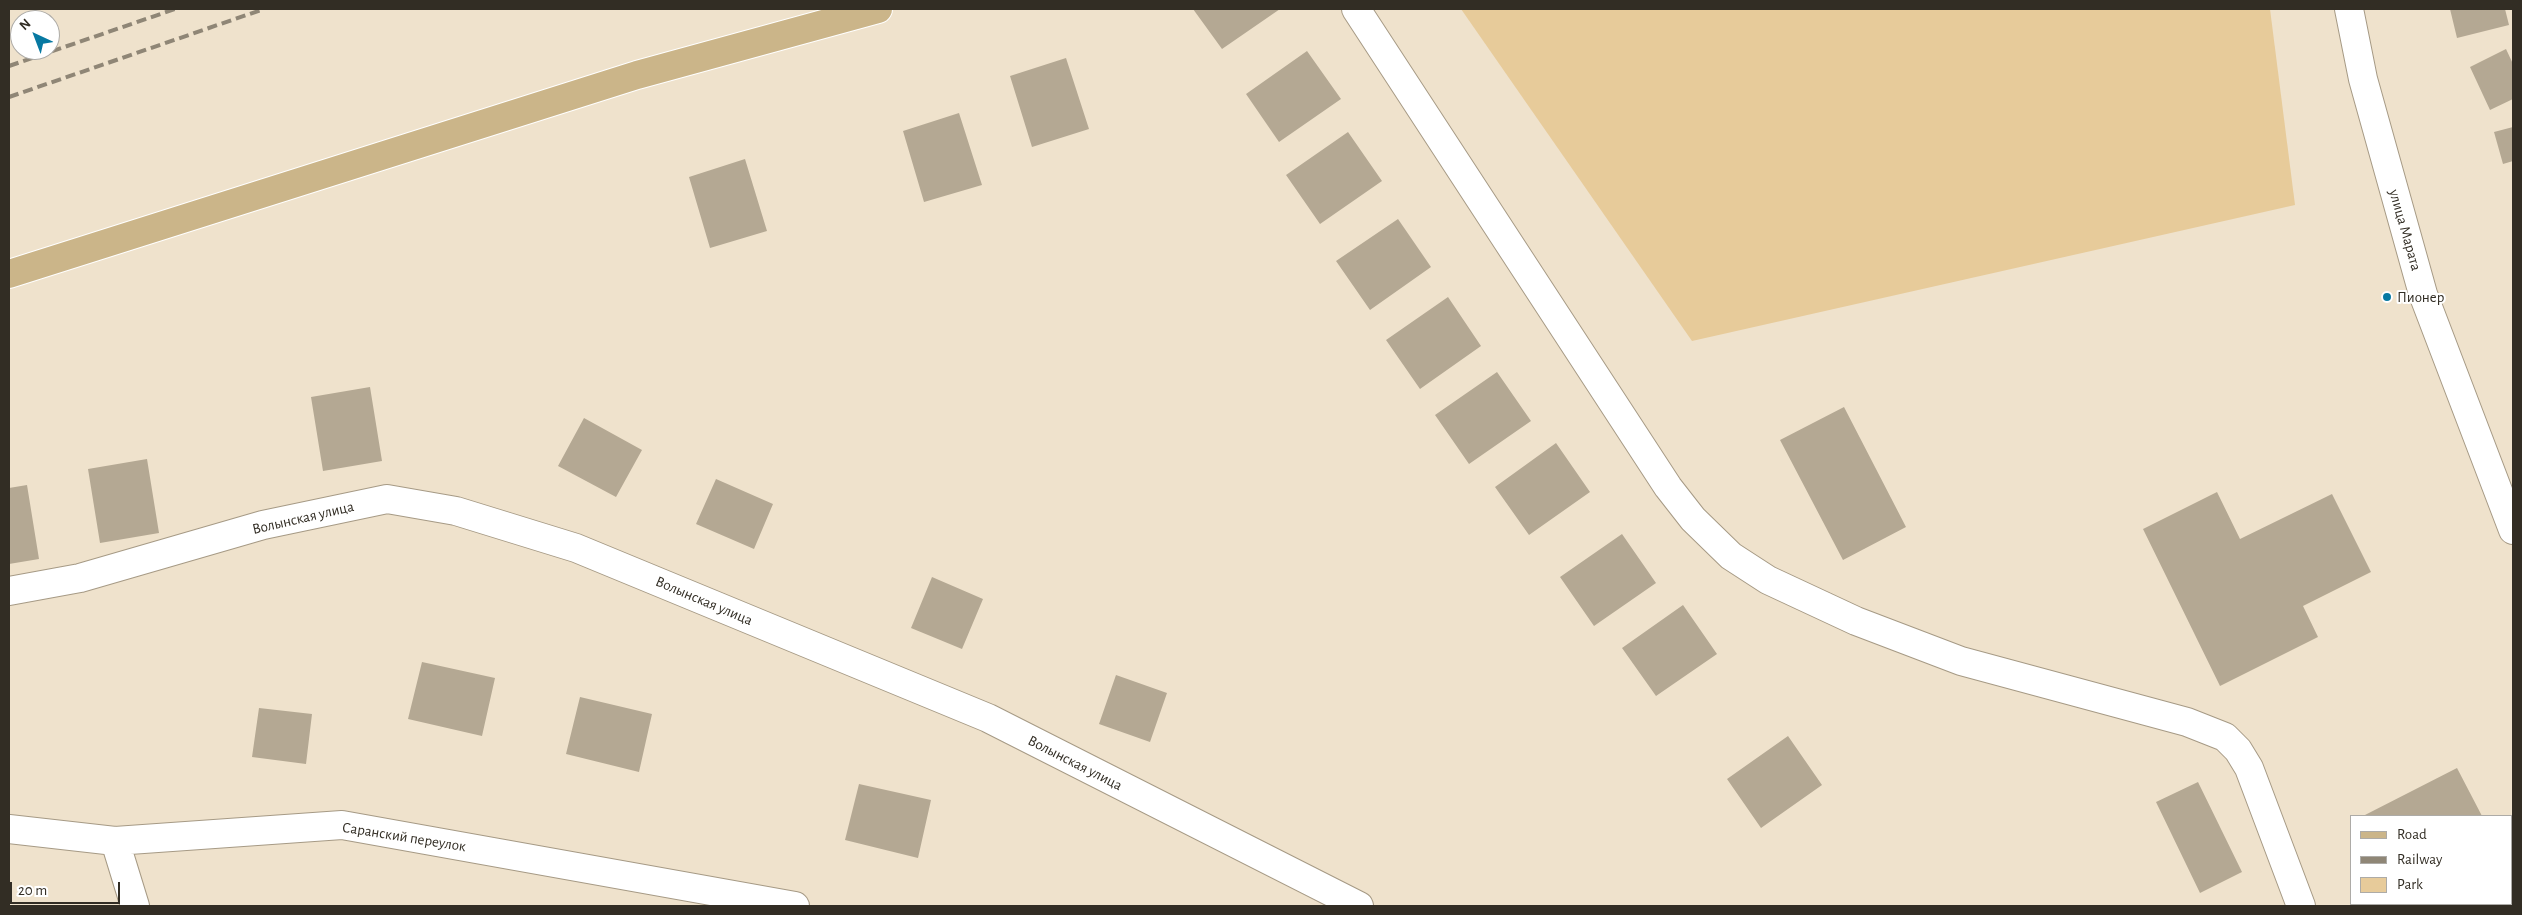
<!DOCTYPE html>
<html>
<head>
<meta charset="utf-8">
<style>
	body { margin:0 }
	#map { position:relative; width:2522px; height:915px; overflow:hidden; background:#efe2cc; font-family:"Alegreya Sans",sans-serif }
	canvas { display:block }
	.frame { position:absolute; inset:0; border:10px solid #322d24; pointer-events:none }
	.legend { position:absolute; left:2350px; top:815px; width:162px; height:90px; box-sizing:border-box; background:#fff; border:1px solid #adaba7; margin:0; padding:6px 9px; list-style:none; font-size:15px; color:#322d24 }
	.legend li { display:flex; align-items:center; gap:10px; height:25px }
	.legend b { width:25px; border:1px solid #adaba7 }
	.north { position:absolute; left:10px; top:10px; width:50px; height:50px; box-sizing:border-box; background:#fff; border:1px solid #adaba7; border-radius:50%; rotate:317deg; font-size:14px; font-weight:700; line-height:20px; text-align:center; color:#322d24 }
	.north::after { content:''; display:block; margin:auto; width:18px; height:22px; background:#0779a2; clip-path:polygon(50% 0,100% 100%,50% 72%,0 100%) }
	.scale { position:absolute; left:10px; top:882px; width:110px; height:22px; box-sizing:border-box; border:2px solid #322d24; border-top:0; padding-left:6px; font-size:15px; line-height:18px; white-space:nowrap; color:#322d24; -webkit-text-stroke:4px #fff; paint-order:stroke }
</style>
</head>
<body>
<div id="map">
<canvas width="2522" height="915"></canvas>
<div class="frame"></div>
<ul class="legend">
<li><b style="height:6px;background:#cbb589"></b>Road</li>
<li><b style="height:6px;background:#8f8676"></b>Railway</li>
<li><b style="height:14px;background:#e7cb9a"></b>Park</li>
</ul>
<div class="north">N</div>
<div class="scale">20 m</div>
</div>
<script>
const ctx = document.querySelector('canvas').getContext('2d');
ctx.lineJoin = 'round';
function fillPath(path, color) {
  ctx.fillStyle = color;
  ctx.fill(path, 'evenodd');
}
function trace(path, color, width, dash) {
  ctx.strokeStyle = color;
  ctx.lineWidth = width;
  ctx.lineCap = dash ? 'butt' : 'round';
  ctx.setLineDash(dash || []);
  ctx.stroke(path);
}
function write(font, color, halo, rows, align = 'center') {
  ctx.font = font + ' "Alegreya Sans",sans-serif';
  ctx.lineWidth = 4;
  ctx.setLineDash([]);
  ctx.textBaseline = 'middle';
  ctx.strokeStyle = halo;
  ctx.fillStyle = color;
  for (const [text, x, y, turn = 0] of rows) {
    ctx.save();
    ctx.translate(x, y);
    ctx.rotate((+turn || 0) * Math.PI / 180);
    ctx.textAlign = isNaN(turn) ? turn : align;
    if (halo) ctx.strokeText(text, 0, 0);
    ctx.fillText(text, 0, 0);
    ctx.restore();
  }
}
fillPath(new Path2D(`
	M1461,9H2270L2295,205L1692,341Z`), '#e7cb9a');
fillPath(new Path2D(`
	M1193,9H1280L1222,49Z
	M2450,9H2505L2509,25L2457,38Z
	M2506,49L2513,64V99L2490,110L2470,67Z
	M1307,51L1341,99L1279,142L1246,94Z
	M1066,58L1089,129L1032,147L1010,76Z
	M959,113L982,185L924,202L903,131Z
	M2513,127V161L2503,164L2494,132Z
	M1348,132L1382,181L1320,224L1286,175Z
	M745,159L767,231L710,248L689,177Z
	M1398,219L1431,267L1370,310L1336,261Z
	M1448,297L1481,346L1420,389L1386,340Z
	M1497,372L1531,421L1469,464L1435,415Z
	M370,387L382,461L323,471L311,397Z
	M1844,407L1906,527L1843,560L1780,440Z
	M584,418L642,450L616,497L558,466Z
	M1556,443L1590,492L1529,535L1495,487Z
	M147,459L159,533L100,543L88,469Z
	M716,479L773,504L754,549L696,524Z
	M27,485L39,559L9,564V488Z
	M2217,492L2240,539L2332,494L2371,572L2303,606L2318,637L2220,686L2143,529Z
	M1622,534L1656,583L1594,626L1560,577Z
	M932,577L983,599L962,649L911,628Z
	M1683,605L1717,654L1656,696L1622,648Z
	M422,662L495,678L482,736L408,719Z
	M1116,675L1167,693L1150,742L1099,724Z
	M580,697L652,714L639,772L566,754Z
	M259,708L312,714L306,764L252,757Z
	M1788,736L1822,785L1761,828L1727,779Z
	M2457,768L2482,816H2363Z
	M2198,782L2242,872L2200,893L2156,802Z
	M859,784L931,800L918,858L845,840Z`), '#b4a893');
const street = new Path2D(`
	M1356,9L1668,487L1693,519L1731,556L1768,580L1856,621L1961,661L2187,722L2225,737L2238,750L2249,768L2301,906
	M9,591L80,578L263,525L387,499L456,511L576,548L988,718L1359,906
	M9,829L115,841L342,825L795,906
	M115,841L135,906`);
const secondary = new Path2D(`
	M2349,9L2363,79L2423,294L2513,530`);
const primary = new Path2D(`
	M9,274L637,75L878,9`);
trace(street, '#a69a85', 30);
trace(secondary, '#a69a85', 30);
trace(primary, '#fff', 30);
trace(street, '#fff', 28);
trace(secondary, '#fff', 28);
trace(primary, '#cbb589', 28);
trace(new Path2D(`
	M9,66L175,9
	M9,97L264,9`), '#8f8676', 4, [10, 5]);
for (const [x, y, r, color] of [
	[2387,297,5,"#0779a2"]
]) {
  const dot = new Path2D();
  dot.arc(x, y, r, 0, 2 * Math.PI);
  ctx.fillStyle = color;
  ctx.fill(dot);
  trace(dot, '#fff', 2);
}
write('15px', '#322d24', '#fff', [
	["улица Марата",2405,230,74],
	["Волынская улица",303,518,-13],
	["Волынская улица",704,601,23],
	["Волынская улица",1075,763,27],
	["Саранский переулок",404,837,9]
]);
write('15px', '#322d24', '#fff', [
	["Пионер",2397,297]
], 'left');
</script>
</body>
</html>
